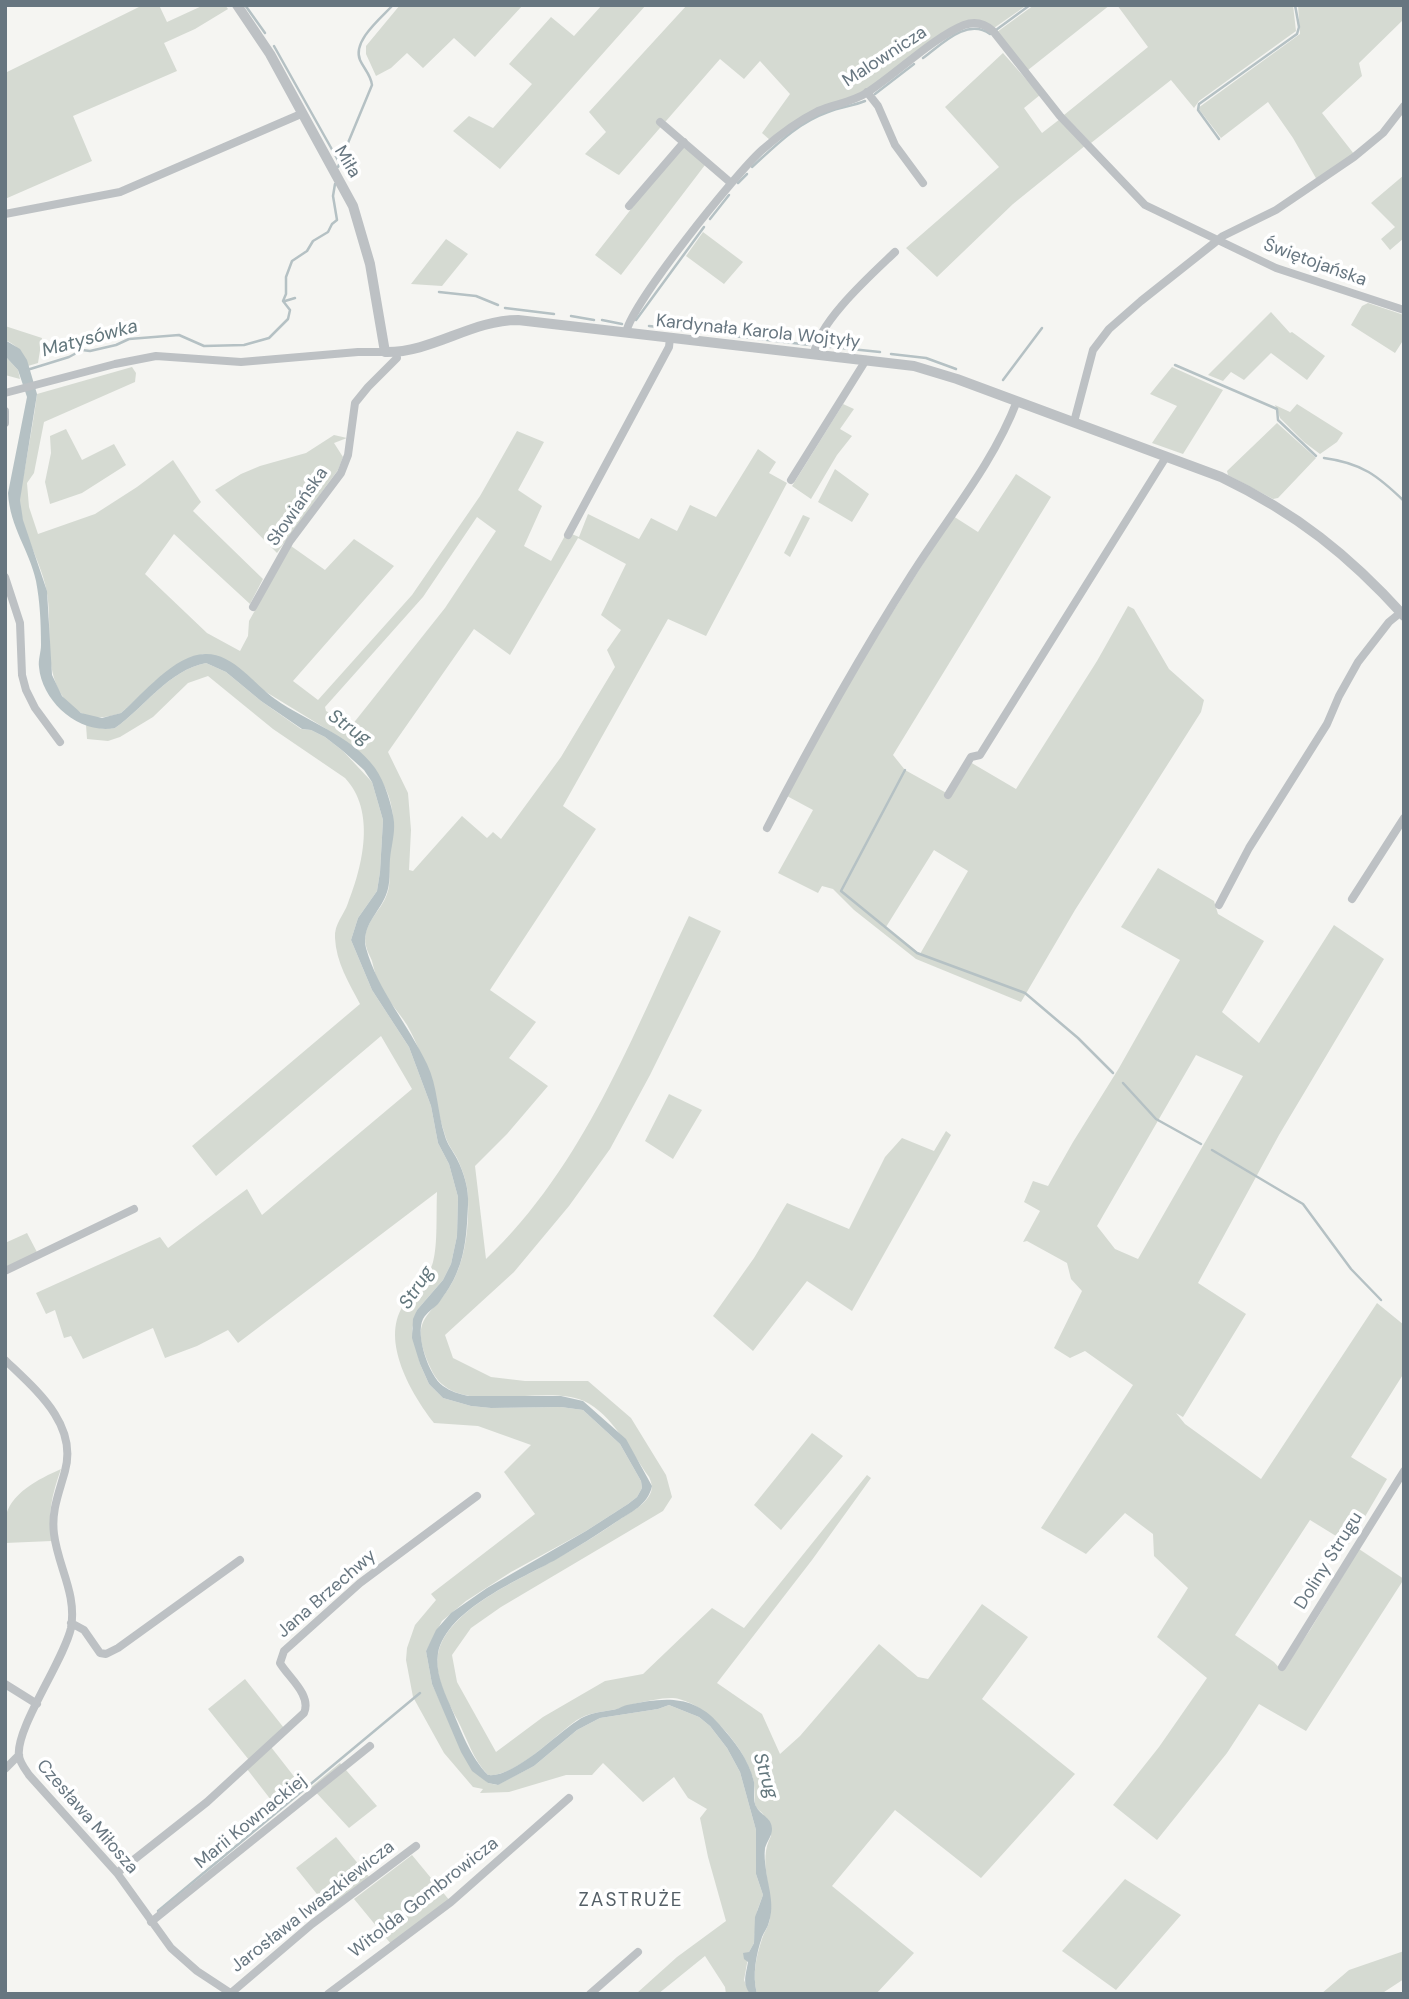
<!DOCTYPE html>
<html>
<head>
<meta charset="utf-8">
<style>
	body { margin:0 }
	#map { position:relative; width:1409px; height:1999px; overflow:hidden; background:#f5f5f2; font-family:"DM Sans",sans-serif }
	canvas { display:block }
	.frame { position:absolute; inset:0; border:7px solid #677680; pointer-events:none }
</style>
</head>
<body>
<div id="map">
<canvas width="1409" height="1999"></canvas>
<div class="frame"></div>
</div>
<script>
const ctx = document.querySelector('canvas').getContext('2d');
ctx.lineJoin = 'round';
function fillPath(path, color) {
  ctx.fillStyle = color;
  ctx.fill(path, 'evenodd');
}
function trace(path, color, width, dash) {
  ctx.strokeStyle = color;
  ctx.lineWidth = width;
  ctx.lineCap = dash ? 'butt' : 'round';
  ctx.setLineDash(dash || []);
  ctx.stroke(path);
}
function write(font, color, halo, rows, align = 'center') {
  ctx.font = font + ' "DM Sans",sans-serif';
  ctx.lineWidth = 7;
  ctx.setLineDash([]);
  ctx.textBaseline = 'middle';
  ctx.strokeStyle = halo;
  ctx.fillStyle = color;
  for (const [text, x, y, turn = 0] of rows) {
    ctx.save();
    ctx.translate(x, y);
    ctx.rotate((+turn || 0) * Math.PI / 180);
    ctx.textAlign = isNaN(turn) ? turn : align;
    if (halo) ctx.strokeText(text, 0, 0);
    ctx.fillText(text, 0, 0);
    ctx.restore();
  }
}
fillPath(new Path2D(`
	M143,5H159L167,22L204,5H225L228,9L195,29L164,43L177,71L73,116L92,161L5,199V73Z
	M400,5H523L475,57L454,38L423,68L407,53L391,68L376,76L366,54V46Z
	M602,5H646L500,169L453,131L469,116L493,128L532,84L509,64L551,17L574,36Z
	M687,5H1027L994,28L974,20L869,88L770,140L762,133L790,94L760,61L744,79L720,59L619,175L617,174L585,154L606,132L589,112Z
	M1034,5H1110L1028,70L997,32Z
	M1117,5H1293L1296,31L1199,101L1194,108L1171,80L1091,143L1064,115L1148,47Z
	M1298,5H1404V19L1359,63L1362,76L1322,113L1354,154L1317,180L1293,138L1268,102L1221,138L1198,108L1300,34Z
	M1003,53L1040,95L1024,108L1042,133L1060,119L1086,145L1013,204L937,277L906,248L999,167L945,107Z
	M685,146L705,165L621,275L595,255L650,185Z
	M1404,175V238L1390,250L1381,239L1395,227L1371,203Z
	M703,232L743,262L724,284L686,256Z
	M446,239L468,254L442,286L411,284Z
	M1368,303L1404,315V339L1395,353L1351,325L1362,306Z
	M1271,312L1290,333L1292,332L1325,356L1307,380L1271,353L1244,380L1231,372L1223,381L1208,375Z
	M5,326L42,338L38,363L28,366C25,355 16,344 5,340Z
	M5,356L18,370L20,379L5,375Z
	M132,367L136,373L135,382L44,422L34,473L27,483L29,507L38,534L95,514L137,487L173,460L201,502L193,511L263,579L250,604L174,534L145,574L207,633L240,651L248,636L249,621L291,546L325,570L354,539L394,566L293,681L318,700L412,595L480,496L517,431L544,442L518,490L542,506L524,546L551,561L567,532L579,537L588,514L639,539L651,518L677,531L690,505L716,517L758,449L776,462L769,473L787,483L706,636L668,619L563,806L596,829L490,990L536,1022L509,1058L548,1086L507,1134L475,1166L486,1259C584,1166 632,1036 689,916L721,931L650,1075L610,1149L569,1206L514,1272L445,1335L453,1358L491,1377L525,1381H588L631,1418L666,1475L672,1497L663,1511L501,1607L471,1628L452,1655L457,1682L496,1752L543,1717L605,1681L643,1674L712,1608L744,1628L867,1475L871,1478L812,1560L717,1683L762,1714L780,1754L800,1736L879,1644L918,1677L928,1679L982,1604L1028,1637L982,1699L1075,1774L981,1878L895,1810L832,1886L914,1953L876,1994H757C752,1975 756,1957 762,1939C764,1932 769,1926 770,1918C774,1890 757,1862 771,1836C769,1830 768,1822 764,1816C762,1811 756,1810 755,1804C754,1797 755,1790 754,1783C748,1751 711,1707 679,1699C668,1696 649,1701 638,1703C629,1705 621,1709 612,1710C600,1712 588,1713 577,1720C555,1735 515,1778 488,1775C473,1760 467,1738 457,1719C447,1700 434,1676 438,1654C447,1609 520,1580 556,1559C578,1547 599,1534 619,1520C630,1512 646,1505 651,1492C653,1486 651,1482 649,1477C631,1452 612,1414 584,1401C541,1382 454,1421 431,1369C405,1312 435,1319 455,1277C466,1254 469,1224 468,1199C468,1185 463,1171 457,1158C453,1151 447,1143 445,1135C434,1099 426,1058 407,1025C399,1012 387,1000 380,986C376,978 374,969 372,961C370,956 367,951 366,946C361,924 381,912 387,894C391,883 389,873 389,863C390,850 393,838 393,826C395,781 362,753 328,730L204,654C169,662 147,691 121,713C104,719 89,720 75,709C38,680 55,629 46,588C40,559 20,530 20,500C20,490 23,478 25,468C29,443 34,419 37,394ZM477,517L496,531L445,608L352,725L326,711L325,707L423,597ZM578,538L626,564L601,615L621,630L607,650L615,667L561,757L501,839L493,832L487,838L462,816L413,871L409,870L411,830L408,793L388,752L474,629L510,655Z
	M1172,367L1223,390L1183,454L1152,443L1177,406L1150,394Z
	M843,404L854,409L840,429L852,436L837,455L811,499L792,486Z
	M1297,404L1343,433L1337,442L1320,454L1304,442L1280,418L1275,405L1290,412Z
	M1277,423L1316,458L1278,498L1273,499L1228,475L1227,471Z
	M66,429L82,460L114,444L126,465L82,493L50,504L45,482L51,453L50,436Z
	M334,435L347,438L334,443L343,457L338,470L277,553L215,490L241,474L260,466L306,453Z
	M835,469L869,494L852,522L818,502Z
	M1016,474L1051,497L893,755L905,770L950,795L970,762L1016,789L1097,661L1128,606L1134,609L1169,669L1204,700L1201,712L1075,910L1021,1002L916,959L854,910L833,889L822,886L818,893L778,873L813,810L787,796L843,691L953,516L978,532ZM934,850L968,871L920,954L886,927Z
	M803,515L810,518L790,557L784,553Z
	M206,663L226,672L261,701L301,729L311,730L325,737L343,751L372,782L383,820L380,872L377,891L358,918L351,940L372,990L409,1047L431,1106L438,1143L449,1164L458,1197L457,1236L451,1264L443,1280L417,1310L412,1329L420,1364L429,1384L443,1398L471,1406L491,1408L561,1407L583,1410L620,1444L641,1481L642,1488L637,1497L628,1504L586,1531L511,1572L466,1601L442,1621L426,1651L432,1684L467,1761L488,1783L497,1785L534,1766L577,1730L600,1718L658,1709L669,1705L699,1717L710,1726L727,1748L740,1772L756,1830V1874L763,1895L757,1911L754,1943L749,1952L744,1980L750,1994H726L725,1987L705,1956L658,1994L637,1993L677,1957L726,1921L708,1857L700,1818L707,1809L688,1798L674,1777L643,1802L603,1763L592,1775H566L509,1792L480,1793L483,1789L473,1787L444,1753L413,1697L406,1660L407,1648L415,1625L436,1600L431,1594L535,1514L504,1472L531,1445L478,1426L434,1423C412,1395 380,1341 403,1306C411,1294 430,1275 433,1262C438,1244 436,1212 437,1192L238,1343L228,1330L197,1346L165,1358L153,1328L83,1359L71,1336L64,1338L55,1310L46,1314L36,1293L160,1237L168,1248L247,1189L262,1215L412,1089L381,1036L216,1176L192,1146L360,1004C349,983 336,962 335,938C334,924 344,915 348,903C363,865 376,811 345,778L273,729L208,676L188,683L153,717L120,737L108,741L87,739L86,725L104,729L115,728C145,707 169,670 206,663Z
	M1158,868L1214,901L1218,914L1264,941L1222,1012L1259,1043L1334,925L1384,959L1279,1135L1198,1283L1246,1314L1183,1417L1176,1413L1185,1424L1261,1479L1377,1303L1404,1325V1373L1351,1457L1387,1479L1349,1544L1310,1520L1235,1635L1274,1662L1282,1671L1310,1630L1359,1549L1404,1579L1306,1731L1259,1704L1227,1753L1157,1840L1113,1805L1159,1747L1207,1678L1157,1637L1188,1588L1154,1556L1153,1534L1125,1513L1086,1554L1041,1528L1133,1385L1085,1351L1070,1358L1054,1348L1082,1291L1071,1279L1067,1263L1027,1241L1023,1242L1040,1211L1024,1202L1033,1181L1048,1186L1073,1142L1119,1068L1180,960L1121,927ZM1196,1055L1243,1076L1138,1259L1115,1249L1097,1226Z
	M669,1094L702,1110L673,1159L645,1141Z
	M946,1131L951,1135L852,1311L807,1281L753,1351L713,1316L754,1258L787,1203L849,1229L885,1157L902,1138L934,1151Z
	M27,1233L38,1254L5,1269V1243Z
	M812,1433L843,1456L781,1530L754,1505Z
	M61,1469C52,1494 47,1515 52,1541L5,1543C5,1535 4,1527 5,1520C9,1493 39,1479 61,1469Z
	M245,1679L284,1728L249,1760L208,1709Z
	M271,1747L303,1788L278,1809L247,1769Z
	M340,1763L377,1806L349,1828L311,1787Z
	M336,1837L370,1878L329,1909L296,1868Z
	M412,1855L450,1901L391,1944L354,1899Z
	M1125,1879L1181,1915L1116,1990L1062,1951Z
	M1404,1951V1979L1381,1994H1321L1349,1970Z`), '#d5dad2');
fillPath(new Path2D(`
	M5,340L20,349L27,360L37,394L20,500L23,520L47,591L52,675L62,696L81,713L102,718L121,713C142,695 176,653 206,654C234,654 254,684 275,699C307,722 351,735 375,768C385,782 392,805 394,822C395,834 391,847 390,859C389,871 391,883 386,895C379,913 361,926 366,948C378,991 408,1024 427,1064C438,1087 437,1112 445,1136C447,1144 453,1151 457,1159C464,1173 469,1189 468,1205C467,1227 466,1251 457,1272C453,1283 445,1294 438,1304C433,1309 427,1312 423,1319C415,1335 429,1376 443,1386C450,1391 459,1394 468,1396H561L583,1401L626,1439L652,1486C648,1505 631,1512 616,1522C597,1535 577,1547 557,1559C521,1579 447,1609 438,1653C435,1671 443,1689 450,1705C460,1728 470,1757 488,1775C514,1778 555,1735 577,1721C588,1713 600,1712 612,1710C617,1710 622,1706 627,1705C662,1698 692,1693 719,1724C734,1741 749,1759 754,1782C755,1790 752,1801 757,1808C762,1816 772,1818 772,1829C772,1836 767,1841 765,1848C764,1855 765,1863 766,1870C768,1886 775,1905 769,1922C768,1927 764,1932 762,1937C756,1955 752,1975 757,1994H750C742,1982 746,1975 748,1962L744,1959L743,1953L749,1952L754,1943L755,1917L763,1895L756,1874V1830L740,1772L727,1748L710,1726L699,1717L669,1705L658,1709L600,1718L577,1730L534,1766L498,1785L488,1783L472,1771L461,1752L432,1684L426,1651L436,1630L451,1613L487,1588L586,1531L628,1504L637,1497L642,1488L641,1481L620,1444L583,1410L561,1407L491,1408L471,1406L443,1398L429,1384L420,1364L412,1338L413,1319L417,1310L443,1280L451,1264L457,1236L458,1197L449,1164L438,1143L431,1106L409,1047L372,990L351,940L358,918L377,891L380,872L383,820L372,782L364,770L343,751L325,737L311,730L302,729L261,701L226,672L206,663C169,670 145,707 115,728C80,735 42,702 39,667C38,660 41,652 41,645C41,623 40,602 36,581C29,549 10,528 8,493L27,397L18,370L5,356Z`), '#b5c1c4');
trace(new Path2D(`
	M245,5L265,33
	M996,30L1030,5
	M274,46L339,162
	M923,58C941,45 967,17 990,34
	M875,94L914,64
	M1219,139L1198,110L1199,104L1297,34L1299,27L1295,5
	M338,167L372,85C371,75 364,69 360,60C352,41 381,18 393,5
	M752,167C775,146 797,123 828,112C840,107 853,106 865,101
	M738,183L747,174
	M710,219L729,195
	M439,292L476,296L498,305
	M285,301L295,298
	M505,308L554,314
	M571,316L594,320
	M602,320L622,324
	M636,320L704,227
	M649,326L810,345
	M819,346L831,347
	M841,348L880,352
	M891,354L926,358L956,369
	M1175,365L1277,409L1278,420L1316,456
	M27,370L69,357L82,350L90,351L116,345L129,339L179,335L204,346L244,345L269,338L288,319L290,310L283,301L286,294V277L292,261L307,251L313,241L328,232L332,224L337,220L333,196L335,184
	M1003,380L1042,328
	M1324,458C1362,463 1378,476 1404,501
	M905,770L841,891L917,953L1025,993L1078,1038L1113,1073
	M1123,1083L1156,1119L1201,1144
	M1212,1150L1303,1204L1351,1269L1381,1300
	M158,1911L420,1693`), '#b5c1c4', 2.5);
trace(new Path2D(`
	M867,92L878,106L895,145L923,183
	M660,122L731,183
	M629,206L684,142
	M5,214L120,192L301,114
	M626,333C630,305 737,172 762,150C779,135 798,121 818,111C835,104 853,102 868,92C896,74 934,37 964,25C975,21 984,23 993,31L1060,116L1145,205L1276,268L1404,310
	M814,354C818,322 871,275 895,252
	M5,393L115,364L156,356L241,362L358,352H385
	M5,411V423
	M1074,422L1093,350L1109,329L1141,301L1223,236L1276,210L1354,157L1383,133L1404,106
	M791,480L866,360
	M568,535L669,347L670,338
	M5,577L20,623L22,675L26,690L35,708L60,742
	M253,607L290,541L341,473L348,455L355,403L368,387L397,358L396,352
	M948,795L971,757L980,755L1166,457
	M767,828C812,741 859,657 912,574C948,517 993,464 1017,401
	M1352,899L1404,818
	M1219,905L1249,848L1327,724L1339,696L1358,662L1389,622L1400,613
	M5,1271L134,1209
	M5,1360C36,1390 78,1424 65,1471C59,1493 51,1511 54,1534C58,1567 77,1593 71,1628C64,1660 15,1729 19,1756C20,1763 25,1769 29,1775L117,1873L171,1948L197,1971L232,1994
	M71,1623L84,1630L100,1653L106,1654L118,1648L240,1560
	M1282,1667L1404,1471
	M5,1684L37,1704
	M5,1769L19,1755
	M117,1873L207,1802L304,1713C312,1695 288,1677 280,1663L284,1651L360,1583L477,1496
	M151,1922L370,1746
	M231,1993L312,1924L416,1846
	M328,1994L451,1902L569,1798
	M590,1994L638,1952`), '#bdc1c4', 8);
trace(new Path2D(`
	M237,5L270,54L353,206L370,264L385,352C432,353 471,320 518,320L914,366L957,379L1221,477C1296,513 1349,555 1404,616`), '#bdc1c4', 10);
write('18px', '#677680', '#fff', [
	["Malownicza",885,57,-33],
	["Miła",347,162,59],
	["Świętojańska",1315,263,20],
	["Kardynała Karola Wojtyły",758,332,6],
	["Słowiańska",298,507,-55],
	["Doliny Strugu",1329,1561,-58],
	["Jana Brzechwy",327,1594,-41],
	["Czesława Miłosza",87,1817,49],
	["Marii Kownackiej",251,1822,-39],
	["Witolda Gombrowicza",424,1898,-38],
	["Jarosława Iwaszkiewicza",313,1907,-38]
]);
write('italic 19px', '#63777d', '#fff', [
	["Matysówka",90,339,-15],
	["Strug",349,728,35],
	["Strug",417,1288,-57],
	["Strug",765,1776,73]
]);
ctx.letterSpacing = '2px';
write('19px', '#545f66', '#fff', [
	["ZASTRUŻE",631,1901]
]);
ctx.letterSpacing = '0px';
</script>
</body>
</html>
